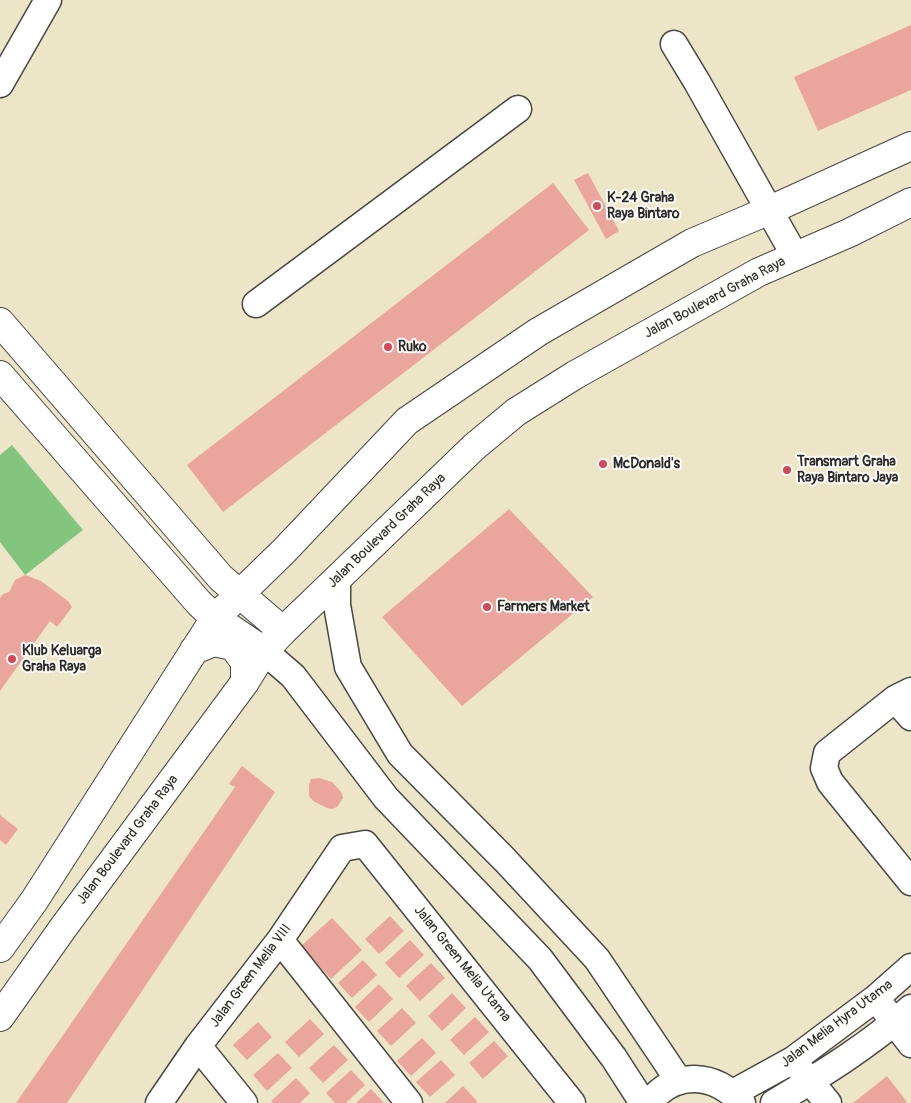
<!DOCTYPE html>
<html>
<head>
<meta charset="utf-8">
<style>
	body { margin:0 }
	canvas { display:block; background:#ece5c7 }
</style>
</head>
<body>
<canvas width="911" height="1103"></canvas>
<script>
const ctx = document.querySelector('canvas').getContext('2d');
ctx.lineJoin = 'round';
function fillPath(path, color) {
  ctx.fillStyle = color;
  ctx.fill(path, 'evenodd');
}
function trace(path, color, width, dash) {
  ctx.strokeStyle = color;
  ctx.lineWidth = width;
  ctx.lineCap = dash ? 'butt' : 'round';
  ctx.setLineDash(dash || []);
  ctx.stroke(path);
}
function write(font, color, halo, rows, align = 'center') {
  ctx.font = font + ' Pangolin,sans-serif';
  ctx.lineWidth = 4;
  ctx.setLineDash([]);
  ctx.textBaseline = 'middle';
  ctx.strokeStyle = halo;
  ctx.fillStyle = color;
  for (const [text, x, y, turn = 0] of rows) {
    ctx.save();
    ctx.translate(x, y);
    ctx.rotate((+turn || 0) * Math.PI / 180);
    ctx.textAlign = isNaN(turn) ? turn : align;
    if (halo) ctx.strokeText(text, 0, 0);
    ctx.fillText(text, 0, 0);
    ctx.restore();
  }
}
fillPath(new Path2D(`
	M12,445L83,530L25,575L0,542V455Z`), '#83c57e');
fillPath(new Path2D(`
	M911,25V90L818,131L794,77Z
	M588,173L619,231L606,239L574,180Z
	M553,183L589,230L223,512L187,465Z
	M509,509L593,597L462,706L382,617Z
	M25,575L41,581L68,601L72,607L57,627L50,621L0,691V598L3,594L9,592L15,580Z
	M242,766L275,792L67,1103H16L235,787L229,784Z
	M319,778L332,782L342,793L343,798L337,807L332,809L327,808L313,801L309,796V785L311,779Z
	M0,815L18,829L6,845L0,840Z
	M390,916L404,931L379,954L365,939Z
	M332,918L362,950L331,979L301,946Z
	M410,940L424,955L399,978L385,963Z
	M363,960L377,975L352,998L338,983Z
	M431,963L445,978L420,1001L406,986Z
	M379,984L393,999L369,1022L355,1007Z
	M452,993L466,1008L442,1031L428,1016Z
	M402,1008L416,1023L391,1046L377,1031Z
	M475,1017L489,1032L464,1055L450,1040Z
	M310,1019L324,1034L299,1057L285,1042Z
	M258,1022L272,1037L247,1060L233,1045Z
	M422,1038L436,1053L411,1076L397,1061Z
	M494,1041L508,1056L483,1079L469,1063Z
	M334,1045L348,1060L323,1083L309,1068Z
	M278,1053L292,1068L267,1091L253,1075Z
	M441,1060L455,1075L430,1097L416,1082Z
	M351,1070L365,1085L346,1103H335L326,1093Z
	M887,1076L907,1102L905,1103H853Z
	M296,1078L310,1093L300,1103H273L271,1101Z
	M463,1086L477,1101L476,1103H445Z
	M371,1089L384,1103H356Z`), '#eaa69e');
const minor = new Path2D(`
	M674,44L697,82L795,256
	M0,84L48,0
	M256,304L518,109
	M337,579V605L348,667L400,754L505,860L597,959L679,1081
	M264,651L293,676L386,798L540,959L614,1058L643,1103
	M911,691L895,699L827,753L824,768L830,782L911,882
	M895,699L911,717
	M280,940L409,1103
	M884,1009L911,1044
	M198,1046L244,1103
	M800,1069L828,1103
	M733,1093L793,1060L876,998L911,967
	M159,1103L198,1046L280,940L342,848L365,844L572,1103
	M649,1103C675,1069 715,1073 742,1103
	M774,1103C821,1075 870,1045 911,1008`);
const tertiary = new Path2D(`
	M0,322L221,578L283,631
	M0,375L199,603L215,618L264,651`);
const secondary = new Path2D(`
	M194,650L214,642L233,646L245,662V682
	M0,948L34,901L215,618L284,551L407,421L538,332L692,243L770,210L911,146
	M0,1017L63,928L245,682L264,651L283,631L474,447L516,412L575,375L759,272L849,233L911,202`);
trace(minor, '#484742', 29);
trace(tertiary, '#484742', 30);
trace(secondary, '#484742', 30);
trace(minor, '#fff', 26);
trace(tertiary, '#fff', 28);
trace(secondary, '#fff', 28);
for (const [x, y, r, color] of [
	[597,206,5,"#d1495b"],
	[388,347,5,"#d1495b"],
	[603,464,5,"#d1495b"],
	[787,470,5,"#d1495b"],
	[487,607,5,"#d1495b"],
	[12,659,5,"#d1495b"]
]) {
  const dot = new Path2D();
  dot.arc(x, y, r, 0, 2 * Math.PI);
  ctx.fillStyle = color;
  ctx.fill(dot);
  trace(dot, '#fdfcf7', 2);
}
write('bold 14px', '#2b2b2b', '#fdfcf7', [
	["K-24 Graha",607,198],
	["Raya Bintaro",607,214],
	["Ruko",398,347],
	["Transmart Graha",797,462],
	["Raya Bintaro Jaya",797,478],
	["McDonald's",613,464],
	["Farmers Market",497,607],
	["Klub Keluarga",22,651],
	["Graha Raya",22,667]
], 'left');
write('14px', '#2b2b2b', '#fdfcf7', [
	["Jalan Boulevard Graha Raya",715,298,-28],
	["Jalan Boulevard Graha Raya",387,531,-44],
	["Jalan Boulevard Graha Raya",128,840,-53],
	["Jalan Green Melia Utama",462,964,51],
	["Jalan Green Melia VIII",251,976,-53],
	["Jalan Melia Hyra Utama",837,1024,-37]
]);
</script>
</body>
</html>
